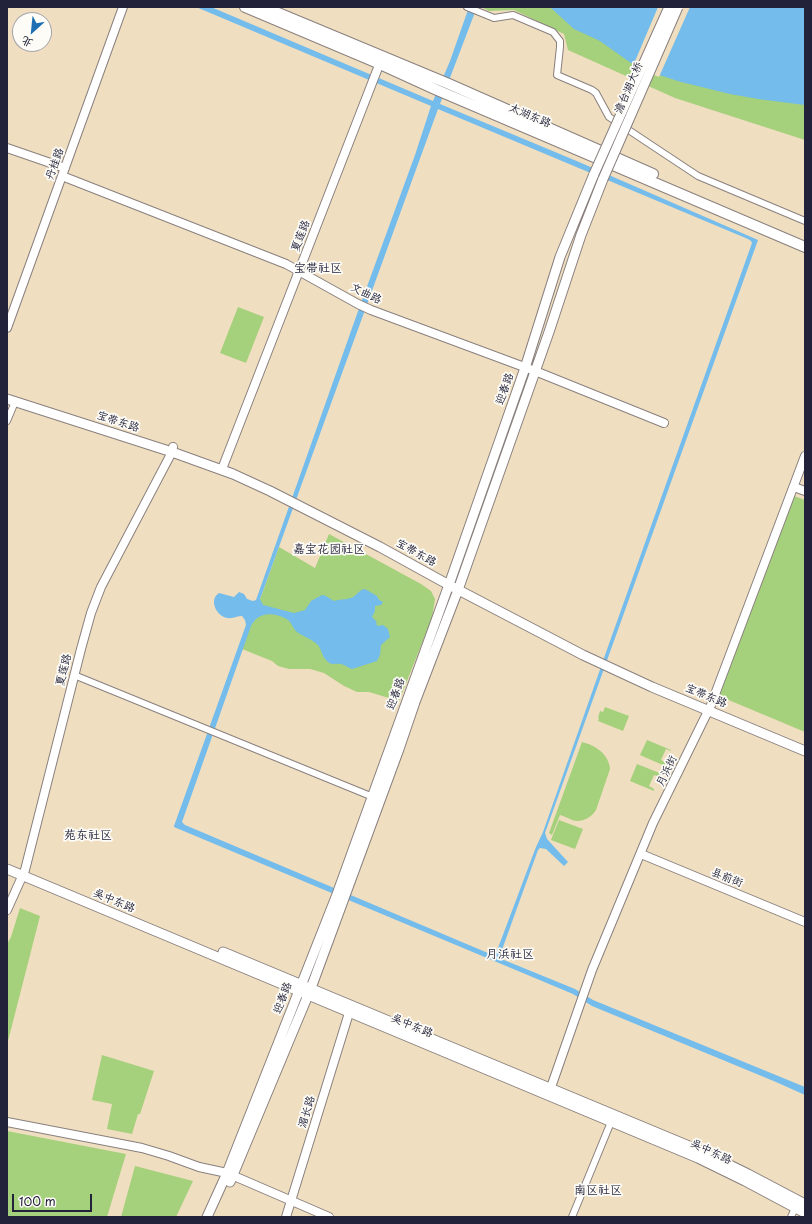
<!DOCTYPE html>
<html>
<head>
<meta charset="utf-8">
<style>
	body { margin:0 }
	#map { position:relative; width:812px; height:1224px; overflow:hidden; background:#f0dec0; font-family:"Playpen Sans","LXGW WenKai TC",sans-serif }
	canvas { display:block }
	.frame { position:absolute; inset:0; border:8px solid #22223b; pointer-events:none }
	.north { position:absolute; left:12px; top:12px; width:40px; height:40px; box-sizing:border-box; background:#fdfcf7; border:1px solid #a5a5ac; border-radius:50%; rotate:207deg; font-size:11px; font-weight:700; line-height:16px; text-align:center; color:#22223b }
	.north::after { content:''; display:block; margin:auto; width:14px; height:18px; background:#1f6fb2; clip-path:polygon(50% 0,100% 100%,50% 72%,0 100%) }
	.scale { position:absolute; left:12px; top:1194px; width:80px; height:18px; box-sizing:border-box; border:2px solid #22223b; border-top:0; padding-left:5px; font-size:12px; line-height:14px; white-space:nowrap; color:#22223b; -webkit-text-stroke:3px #fdfcf7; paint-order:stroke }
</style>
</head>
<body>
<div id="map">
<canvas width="812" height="1224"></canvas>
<div class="frame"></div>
<div class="north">北</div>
<div class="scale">100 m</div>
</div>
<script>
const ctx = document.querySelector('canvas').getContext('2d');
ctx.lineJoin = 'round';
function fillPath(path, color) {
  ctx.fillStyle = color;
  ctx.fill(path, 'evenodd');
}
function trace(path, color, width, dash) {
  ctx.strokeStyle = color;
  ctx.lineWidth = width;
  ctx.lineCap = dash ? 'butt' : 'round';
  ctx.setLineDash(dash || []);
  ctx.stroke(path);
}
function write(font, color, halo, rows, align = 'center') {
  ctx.font = font + ' "Playpen Sans","LXGW WenKai TC",sans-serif';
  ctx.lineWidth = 3.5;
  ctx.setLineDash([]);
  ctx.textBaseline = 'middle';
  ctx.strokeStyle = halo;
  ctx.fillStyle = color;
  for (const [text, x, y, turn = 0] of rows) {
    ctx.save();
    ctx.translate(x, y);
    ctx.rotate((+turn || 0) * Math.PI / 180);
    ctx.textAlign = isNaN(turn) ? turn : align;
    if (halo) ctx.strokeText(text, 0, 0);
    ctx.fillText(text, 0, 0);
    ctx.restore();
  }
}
fillPath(new Path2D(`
	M481,7H601L805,80V140L675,98L568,50L564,34L514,10L489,11Z
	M238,307L264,317L246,363L220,353Z
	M794,496L805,500V732L719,696Z
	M329,534L421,584L431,591L435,599L432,618L399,701L369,692H357L344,686L324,673L310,669H289L278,666L272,661L242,649L279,547L315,568Z
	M605,707L629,716L623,731L598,721L599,718H598L600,711L603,712Z
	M647,740L671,750V751L666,749L661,760L666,763L665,766L640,755Z
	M582,742C595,745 609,754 610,769L596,810C591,818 582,823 572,820C568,818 564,816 560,815L552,835L549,833Z
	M637,764L662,774L660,777L654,775L649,786L654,789V791L630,781Z
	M559,820L583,829L575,849L551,840Z
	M20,908L40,916L7,1045V944L11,937Z
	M102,1055L154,1071L140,1114H138L132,1134L107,1129L112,1104L92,1100Z
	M7,1131L126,1154L107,1217H7Z
	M135,1166L193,1181L176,1217H121Z`), '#a5d07c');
fillPath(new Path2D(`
	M196,7H211L433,101L450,61L469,7H477L440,104L579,162L758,240L545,833L547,839L568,862L564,866L546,849L540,848L538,850L499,958L575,989L593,1000L805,1087V1095L776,1082L592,1006L573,994L174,827V826L246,625L245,620L242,616C237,616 233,619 228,618C217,617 208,600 219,593L234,597L239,592L244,594L247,599L253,601L256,600L357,314L415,155L431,106ZM438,109L748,239L751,241L752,243L610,641L543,832L536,847L495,956L185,825L182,822L251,626C252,624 254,621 256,619C264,611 280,614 288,620C292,623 293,629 297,632C304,637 312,639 318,645C322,650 322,657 327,661C332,666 335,663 341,664C345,665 349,668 352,669L377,661L380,655L381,645L390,637L388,629L383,625L377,626L376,621L372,617L375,611V606L381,605L383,602L379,600L377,596L365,589C358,590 357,596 351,598C346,600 339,599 334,601L326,596L322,595L311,601L305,610L294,613L263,605L260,599Z
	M550,7H805V105L758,99L730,94L681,82L650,72L631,63L600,41L574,29Z`), '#73bceb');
fillPath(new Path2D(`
	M658,7H690L659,77L633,66Z`), '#f0dec0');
const minor = new Path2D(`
	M467,7L494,18L513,15L553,32L560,41V47L557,75L592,90L596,93L609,117L698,176L805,221
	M7,421L15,402
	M74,675L373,797
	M572,1217L611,1122
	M791,1217L795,1208`);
const tertiary = new Path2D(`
	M7,148L65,168
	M62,176L286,264L358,304L371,310L535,371L664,423
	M7,328L123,7
	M222,469L381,60
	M794,487L805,491
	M641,854L805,922
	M7,910L25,870L81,649L91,613L101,587L172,452L173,447
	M549,1093L592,970L653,823L711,705L805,456
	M7,1122L142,1148L169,1156L199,1167L227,1173L329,1217
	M286,1217L349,1013`);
const secondary = new Path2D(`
	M7,399L172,452L233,474L270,491L380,547L449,585L583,655L652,687L805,751
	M7,869L698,1158L745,1181L805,1213
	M223,952L701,1151L748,1174L805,1204
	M230,1182L311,988L399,749L415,702L458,590L549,332L581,235L603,179
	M207,1217L227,1173L336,897L451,579L525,368L560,257L594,174`);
const primary = new Path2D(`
	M245,7L380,64L437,90L805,247
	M264,7L449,84L653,174`);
trace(minor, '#89807e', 8);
trace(tertiary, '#89807e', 10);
trace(secondary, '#89807e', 11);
trace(primary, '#89807e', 12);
trace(minor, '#fff', 6);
trace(tertiary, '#fff', 8);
trace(secondary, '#fff', 9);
trace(primary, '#fff', 10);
const secondaryBridge = new Path2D(`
	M594,174L669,7
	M603,179L678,7`);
trace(secondaryBridge, '#89807e', 11, []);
trace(secondaryBridge, '#fff', 9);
write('11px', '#22223b', '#fdfcf7', [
	["澹台湖大桥",629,88,-67],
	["太湖东路",530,116,23],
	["丹桂路",55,164,-70],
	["夏莲路",301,236,-69],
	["文曲路",366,294,26],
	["迎春路",505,389,-71],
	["宝带东路",118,422,18],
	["宝带东路",416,553,29],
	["夏莲路",64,670,-76],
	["迎春路",396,694,-70],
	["宝带东路",706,696,23],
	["月浜街",667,771,-64],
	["县前街",727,878,22],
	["吴中东路",114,901,23],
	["迎春路",283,998,-69],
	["吴中东路",412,1026,23],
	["湄长路",307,1112,-73],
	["吴中东路",711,1152,25]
]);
write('12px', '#22223b', '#fdfcf7', [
	["宝带社区",318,269],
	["嘉宝花园社区",329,550],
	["苑东社区",88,836],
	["月浜社区",510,955],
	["南区社区",598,1191]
]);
</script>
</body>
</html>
